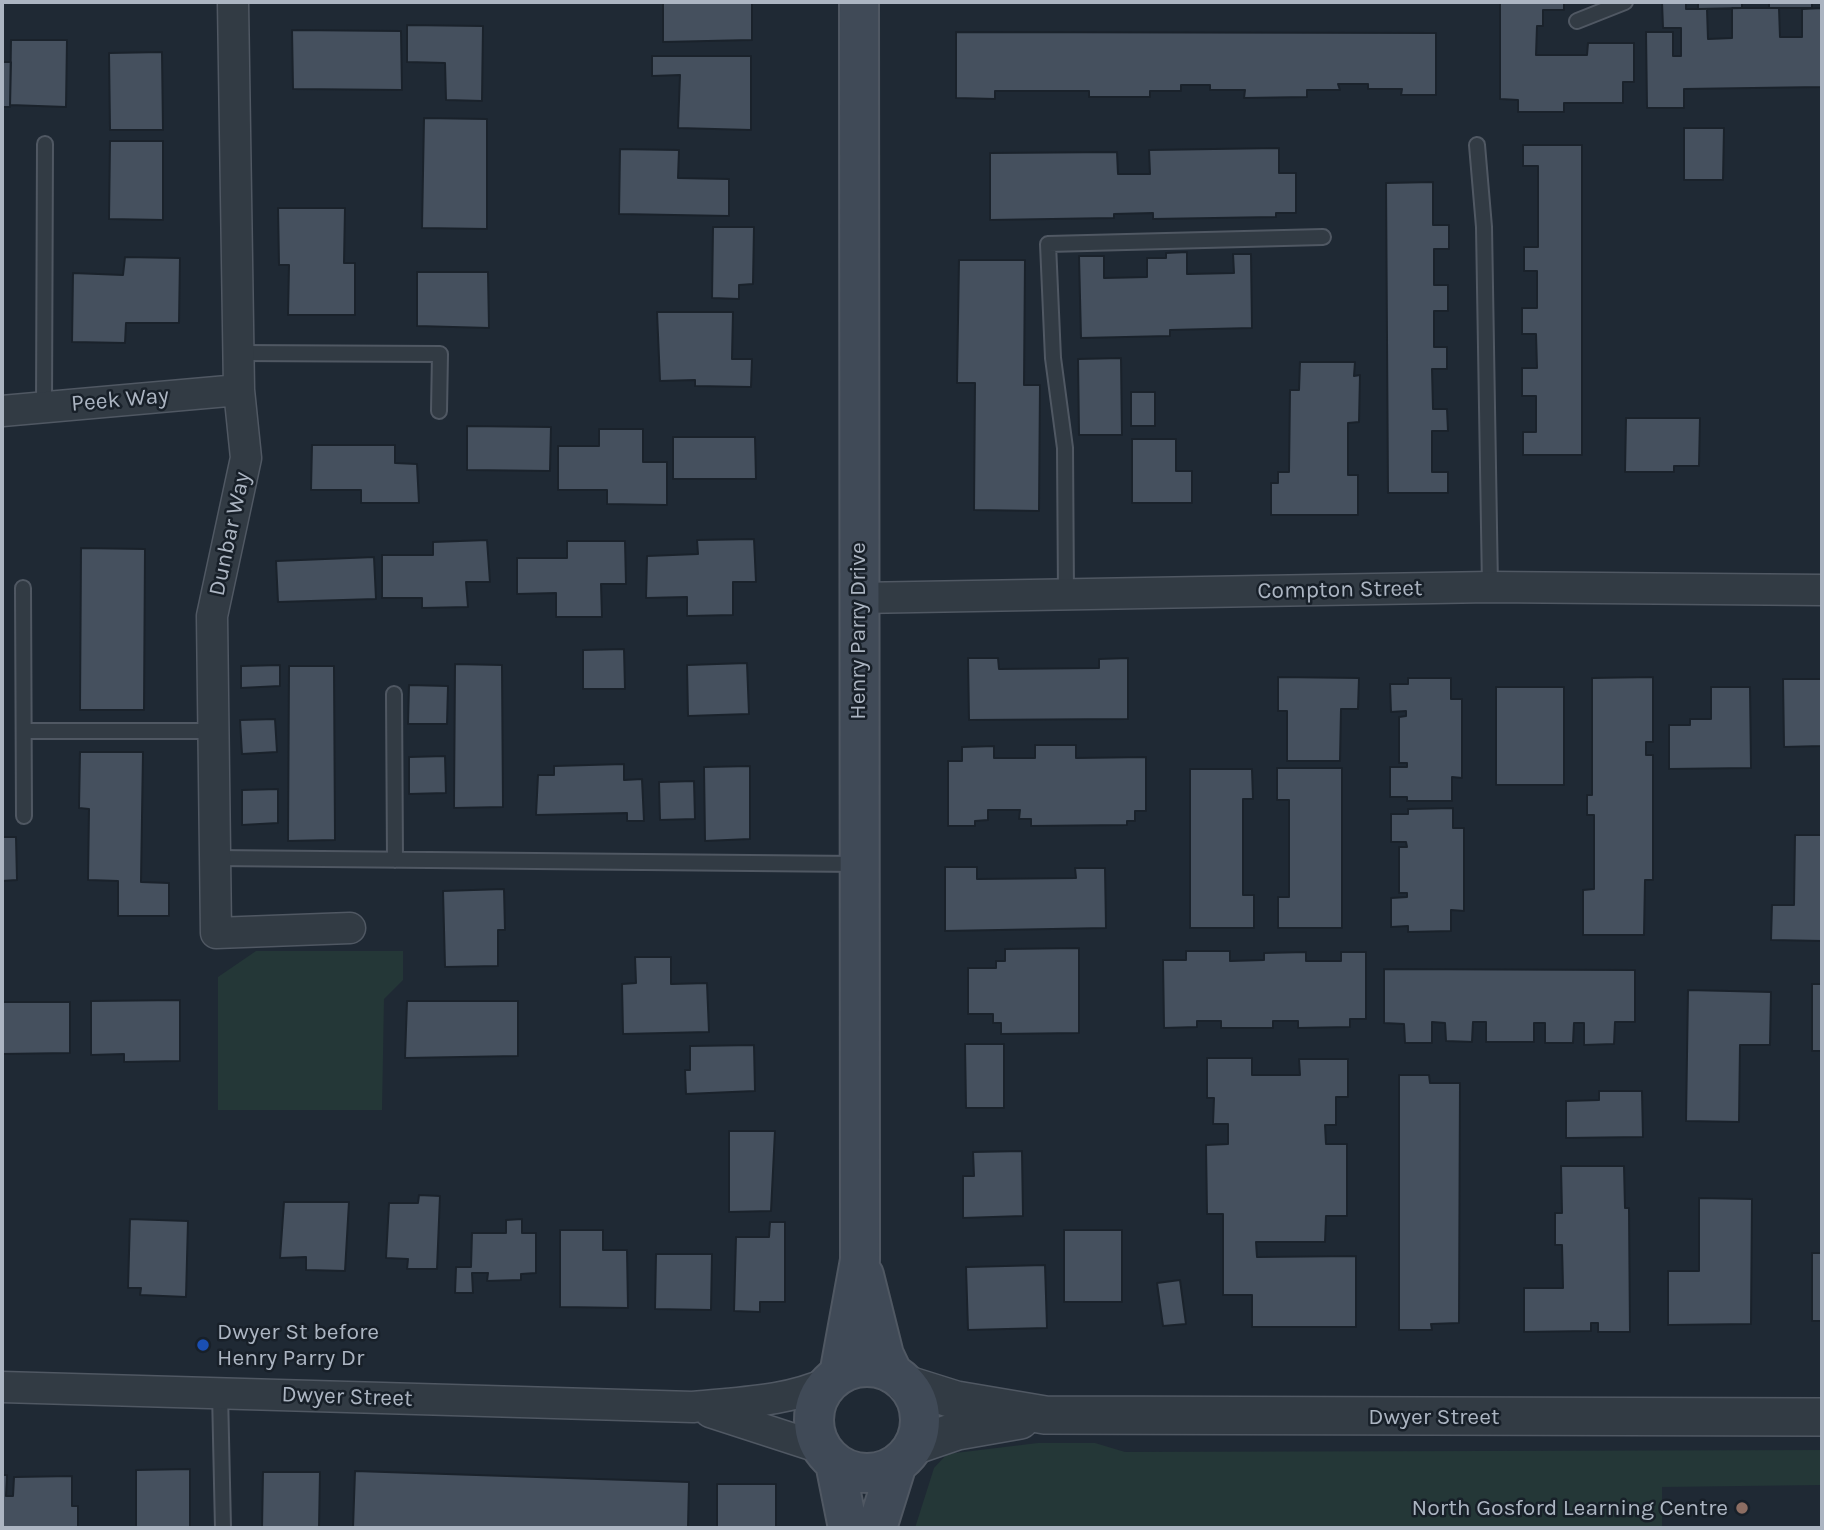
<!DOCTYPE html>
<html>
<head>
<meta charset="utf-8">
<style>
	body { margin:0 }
	#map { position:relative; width:1824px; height:1530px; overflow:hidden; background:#1f2934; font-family:Karla,sans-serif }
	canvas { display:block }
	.frame { position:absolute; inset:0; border:4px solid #acb5c2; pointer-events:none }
</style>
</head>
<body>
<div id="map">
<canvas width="1824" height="1530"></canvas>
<div class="frame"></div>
</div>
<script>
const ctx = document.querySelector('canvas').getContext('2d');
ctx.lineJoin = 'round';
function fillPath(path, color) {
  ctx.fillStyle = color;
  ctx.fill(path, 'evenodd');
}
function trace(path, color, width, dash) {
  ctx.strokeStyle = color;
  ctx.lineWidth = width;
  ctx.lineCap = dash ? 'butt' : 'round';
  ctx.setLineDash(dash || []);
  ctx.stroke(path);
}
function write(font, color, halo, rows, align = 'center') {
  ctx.font = font + ' Karla,sans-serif';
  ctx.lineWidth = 5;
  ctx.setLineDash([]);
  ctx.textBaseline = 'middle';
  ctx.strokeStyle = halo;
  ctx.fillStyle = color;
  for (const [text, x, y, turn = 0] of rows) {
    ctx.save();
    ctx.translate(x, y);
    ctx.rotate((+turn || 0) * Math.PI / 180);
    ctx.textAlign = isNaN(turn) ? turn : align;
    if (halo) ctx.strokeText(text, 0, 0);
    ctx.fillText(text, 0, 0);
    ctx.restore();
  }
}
fillPath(new Path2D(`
	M256,951H403V980L384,999L382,1110H218V977Z
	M1038,1443H1095L1125,1452L1822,1450V1485L1662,1487V1528H915L934,1468L947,1454Z`), '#243737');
const building = new Path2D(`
	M663,2H752V40L663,42Z
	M1500,2H1564V10H1543V26H1537L1536,55H1587L1588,43H1634V82H1623V103H1564V112H1518V100L1500,99Z
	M1662,2H1686V9H1707L1708,39L1732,38V8H1779L1780,37H1802V9L1822,8V87L1684,89V108H1647L1646,32H1673V56H1681V28H1663Z
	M1698,2H1742V8L1698,9Z
	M1769,2H1812V8H1769Z
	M407,25L483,26L482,101L446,100L445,63L407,62Z
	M292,30L401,31L402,90L293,89Z
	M956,32L1436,33V95H1401L1402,89H1368V84H1338L1340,90H1307V97L1244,98L1245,90H1210V85H1181V91H1150V97H1089V91H995V99L956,98Z
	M11,40H67L66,107L10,105Z
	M162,52L163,130H110L109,53Z
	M652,56H751V130L678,128L680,75L652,76Z
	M2,62H11L10,107H2Z
	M424,118L487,119V229L422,228Z
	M1684,128H1724L1723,180H1684Z
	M110,141H163V220L109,219Z
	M1523,145H1582V455H1523V432H1536V396H1522V368H1537L1536,334H1522V308H1537V271H1524V247H1538V166H1523Z
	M1279,148V173H1296V213H1276V217L1153,219V213L1114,214V218L990,220V153L1117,152L1118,174H1150L1149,150Z
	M620,149L679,150L678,178L729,179V216L619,214Z
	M1433,182V225H1449V249H1434V285H1448V311H1434V347H1447V369H1432L1433,409H1447L1448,431H1432V472H1448V493H1388L1386,183Z
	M278,208H345L344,263H355V315H288L289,265H279Z
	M713,227H754L753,284L739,285V299L712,298Z
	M1187,252V274L1234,273L1233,254H1251L1252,328L1170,330V336L1081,338L1079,256H1104V278L1147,277V258H1166V253Z
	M125,257L180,258L179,323H126L125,343L72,342L73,273L123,275Z
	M959,260H1025L1024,385H1040L1039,511L974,510L975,383H957Z
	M417,272H488L489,328L417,326Z
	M657,312H733L732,359H752L751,387L695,386V380L660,381Z
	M1121,358L1122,435H1079L1078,359Z
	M1300,362H1355L1354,376L1360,375L1359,422L1348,423V475H1358V515H1271V483H1278V472H1289L1290,390H1299Z
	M1131,392H1155V426H1131Z
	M1626,418H1700L1699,466H1674V472H1625Z
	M467,426L551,427L550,471L467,470Z
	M599,429H643V462H667V505L607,504V490H558V446H599Z
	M673,437H755L756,479H673Z
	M1132,439H1176V471H1192V503H1132Z
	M312,445H395V463L417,464L419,503H361V490H311Z
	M754,539L756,582H733V615L687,616V597L646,598L647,556L698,554L697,540Z
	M487,540L490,582H466L468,607L422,608V598H382V555H433V542Z
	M567,541H625L626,584H601L602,617H556V593L517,594V558H567Z
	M81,548L145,549L144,710H80Z
	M374,557L376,599L278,602L276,561Z
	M624,649L625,689H583V650Z
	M968,658H998L999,669L1099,668V659L1128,658V719L969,720Z
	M747,663L749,714L688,716L687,665Z
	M455,664L502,665L503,807L454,808Z
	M280,665V686L241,688V666Z
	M289,666H334L335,840L288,841Z
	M1278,677L1359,678L1358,709H1341L1340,761H1287V711H1278Z
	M1653,677V742H1646V755H1653V880H1645L1644,935H1583V890L1594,889V815H1587V795H1592V678Z
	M1408,678H1451V699H1462V778L1452,777V801H1407V797H1390V767H1407V763H1399V717L1406,716V711L1391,712L1390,684H1408Z
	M1783,679H1822V746L1784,747Z
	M409,685L448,686L447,724H408Z
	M1496,687H1564V785H1496Z
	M1711,687H1750L1751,768L1669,769V725H1690V719H1711Z
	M275,719L277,752L242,754L240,720Z
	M1035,745H1076V758L1146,757V811H1135V821H1127V825L1031,826V819H1019L1020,810H988V820L975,821V826H948V761H962V747L994,746V758H1035Z
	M80,752H143L141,882L169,883V916H118V881L88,880L89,809L79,808Z
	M445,756L446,793L409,794V757Z
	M624,764V780L642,779L644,821H627V813L536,815L538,775H554V766Z
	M750,766V839L705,841L704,767Z
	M1277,768H1342V928H1278V897H1289V800H1277Z
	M1190,769H1252L1253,799H1243V895H1254V928H1190Z
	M694,781L695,819L660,820L659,782Z
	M278,789V823L242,825V790Z
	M1453,808V828H1464V911L1451,910V931L1408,932V926L1391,927V898L1407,897V893H1399V847H1407L1406,842H1391V814H1408V809Z
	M1795,835H1822V941L1771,940L1772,905H1794Z
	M2,837H16L17,880L2,881Z
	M945,867H977V879L1076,878L1075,868H1105L1106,928L945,931Z
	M504,889L505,930H498V966L445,967L443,891Z
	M1079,948V1033L1001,1034V1023H993V1014H968V968H996V961H1005V949Z
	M1186,951H1230V961L1264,960V953L1306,952V961H1341V952H1366V1019H1350V1027L1298,1028V1021H1273V1028H1221V1021H1197V1027L1164,1028L1163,960H1186Z
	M635,957H671V984L707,983L709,1032L623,1034L622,984L636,983Z
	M1384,969L1635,970V1022H1615L1614,1044L1584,1045V1023H1574L1573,1043H1545V1023H1534V1042H1486V1022H1473L1472,1042L1446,1041L1445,1023L1432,1022V1043H1405L1404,1024L1384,1023Z
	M1812,984H1822V1051H1812Z
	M1688,990L1771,992L1770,1045H1740L1739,1122L1686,1121Z
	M180,1000V1061L124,1062V1054L91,1055V1001Z
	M407,1001H518V1056L405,1058Z
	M2,1002H70V1053L2,1054Z
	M965,1044H1004V1108H966Z
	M754,1045L755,1091L686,1094L685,1070H690V1046Z
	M1207,1058H1252V1075H1300L1299,1059H1348V1097H1336V1125H1325L1326,1144H1347V1216H1326L1325,1242H1256L1257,1257L1356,1256V1327H1252V1295H1223V1214H1207L1206,1145L1228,1144V1124H1213L1214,1098H1207Z
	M1399,1075H1429L1430,1083H1460L1459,1323L1431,1324L1432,1330H1399Z
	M1599,1091H1642L1643,1137L1566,1138V1101L1599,1100Z
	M729,1131H775L771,1211L729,1212Z
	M1022,1151L1023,1216L963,1218V1176H974L973,1152Z
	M1561,1166H1624L1625,1208H1629L1630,1332H1598V1323H1591V1331L1524,1332V1288H1563L1562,1245H1555V1213H1562Z
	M1822,1187V1321H1812V1253H1822Z
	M419,1195L440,1196L437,1269H407L408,1259L386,1258L389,1203H418Z
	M1699,1198L1752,1199L1751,1324L1668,1325V1271H1699Z
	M284,1202H349L345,1271L306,1270V1257L280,1258Z
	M130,1219L188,1221L186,1297L140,1295L141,1288H128Z
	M522,1219V1233H536V1273L521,1274V1280L487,1281L488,1273H472L473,1293H455L456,1267H471L472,1233H506V1220Z
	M770,1222H785V1302H760V1312L734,1311L736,1237H769Z
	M560,1230H603V1250H627L628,1308L560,1307Z
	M1064,1230H1122V1302H1064Z
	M656,1254H712L711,1310L655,1309Z
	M1045,1265L1047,1328L968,1330L966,1267Z
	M1180,1280L1186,1324L1163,1326L1157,1283Z
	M190,1469V1528H136V1470Z
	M355,1471L689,1482L688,1528H353Z
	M263,1472H320L319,1528H262Z
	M2,1475H7L6,1496H13L14,1477L72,1476V1506H78V1528H2Z
	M717,1484H776V1528H717Z`);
fillPath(building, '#45505e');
trace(building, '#1a222b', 2);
const service = new Path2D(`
	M1577,21L1625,2
	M1477,145L1484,227L1490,587
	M238,353L440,354L439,411
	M44,407L45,144
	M23,588L24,816
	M1066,594L1065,448L1053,358L1048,244L1323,237
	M394,694L395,860
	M24,731H213
	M215,858L858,864
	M220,1393L223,1528`);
const minor = new Path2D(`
	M233,2L239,390L246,458L212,616L216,933L350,928
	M2,411L239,390
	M858,598L1490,587L1822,590
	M2,1387L693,1407C739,1402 786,1402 829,1382
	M710,1412L821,1448`);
const tertiary = new Path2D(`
	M905,1384L956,1400L1045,1415L1822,1417
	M913,1446L957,1431L1020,1420`);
const secondary = new Path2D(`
	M864,1275L884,1355L893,1374
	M814 1420a53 53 0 1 1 106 0a53 53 0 1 1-106 0Z
	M839,1375L860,1260L859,2
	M835,1463L848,1528
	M877,1528L897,1464`);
trace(service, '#505863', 18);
trace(minor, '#505863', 33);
trace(tertiary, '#505863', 40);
trace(secondary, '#505863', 42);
trace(service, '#323b44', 14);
trace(minor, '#323b44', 30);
trace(tertiary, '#323b44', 37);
trace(secondary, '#404a57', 38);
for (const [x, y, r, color] of [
	[203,1345,7,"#1a4fb4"],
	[1742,1508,7,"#8d6e63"]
]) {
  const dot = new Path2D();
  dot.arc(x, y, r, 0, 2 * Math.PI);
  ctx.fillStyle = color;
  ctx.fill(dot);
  trace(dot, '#182029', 2.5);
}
write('23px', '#acb5c2', '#182029', [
	["Peek Way",120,400,-5],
	["Dunbar Way",230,534,-78],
	["Compton Street",1340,590,-1],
	["Henry Parry Drive",858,631,-90],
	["Dwyer Street",347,1397,2],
	["Dwyer Street",1434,1417]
]);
write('23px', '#acb5c2', '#182029', [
	["Dwyer St before",217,1332],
	["Henry Parry Dr",217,1358],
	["North Gosford Learning Centre",1728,1508,"right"]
], 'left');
</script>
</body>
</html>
